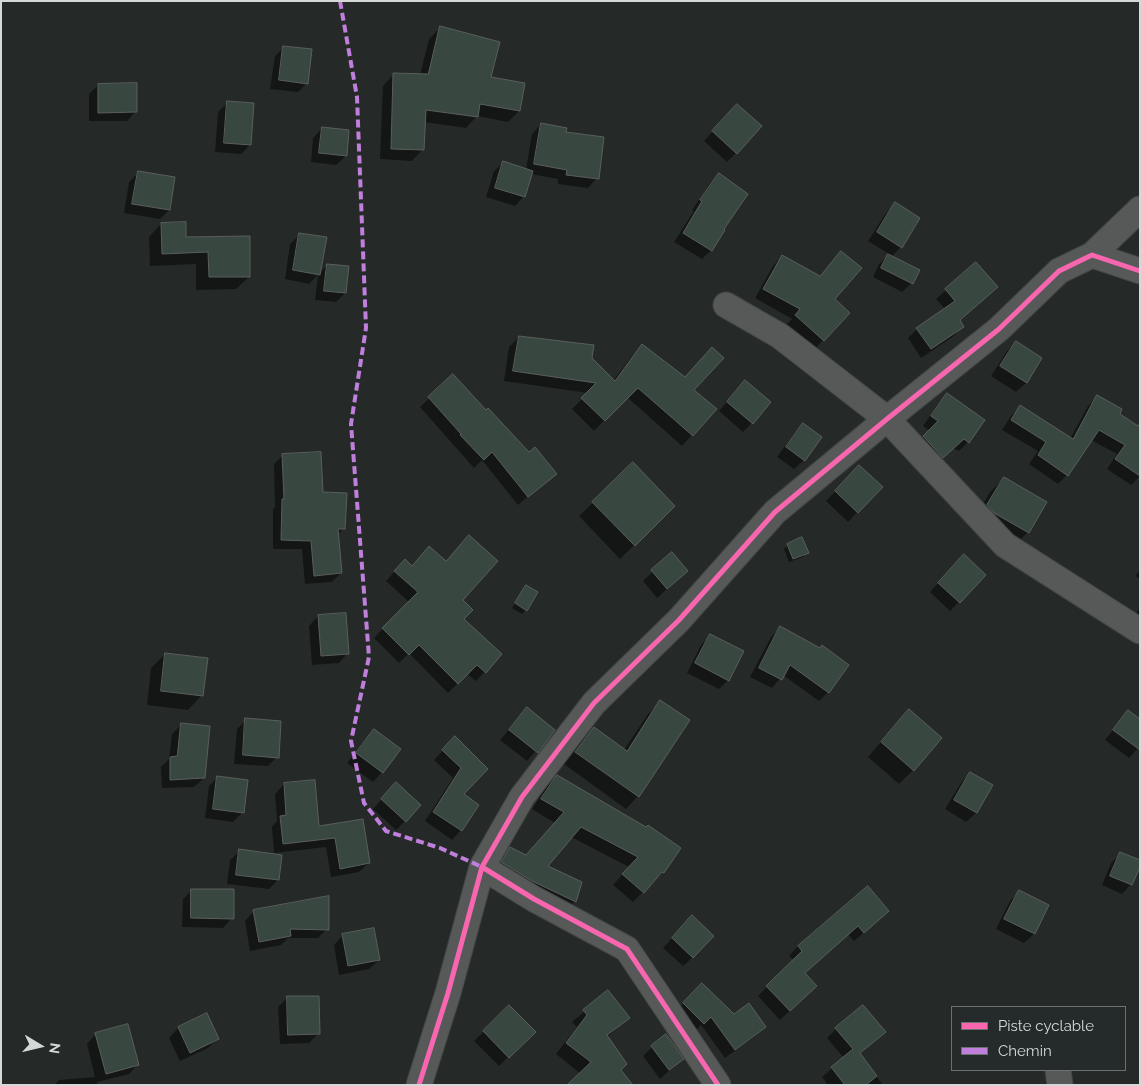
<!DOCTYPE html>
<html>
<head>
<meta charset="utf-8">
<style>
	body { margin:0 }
	#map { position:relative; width:1141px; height:1086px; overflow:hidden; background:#252a29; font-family:Raleway,sans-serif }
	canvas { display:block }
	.frame { position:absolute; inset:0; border:2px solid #d4d9d8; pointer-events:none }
	.legend { position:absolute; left:951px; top:1006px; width:175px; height:65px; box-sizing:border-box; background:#242b2a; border:1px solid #6a7170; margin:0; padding:6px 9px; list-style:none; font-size:15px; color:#d4d9d8 }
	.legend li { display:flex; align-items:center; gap:10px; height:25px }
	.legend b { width:25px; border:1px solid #6a7170 }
	.north { position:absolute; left:15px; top:1021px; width:50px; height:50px; -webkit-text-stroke:4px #242b2a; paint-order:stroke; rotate:99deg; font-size:14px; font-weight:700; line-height:20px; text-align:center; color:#d4d9d8 }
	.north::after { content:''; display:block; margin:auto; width:18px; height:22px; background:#d4d9d8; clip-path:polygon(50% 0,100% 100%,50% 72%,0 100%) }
</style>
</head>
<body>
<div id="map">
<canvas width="1141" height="1086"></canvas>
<div class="frame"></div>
<ul class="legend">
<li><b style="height:6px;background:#f766af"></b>Piste cyclable</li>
<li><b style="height:6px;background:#c07fdc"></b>Chemin</li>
</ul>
<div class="north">N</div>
</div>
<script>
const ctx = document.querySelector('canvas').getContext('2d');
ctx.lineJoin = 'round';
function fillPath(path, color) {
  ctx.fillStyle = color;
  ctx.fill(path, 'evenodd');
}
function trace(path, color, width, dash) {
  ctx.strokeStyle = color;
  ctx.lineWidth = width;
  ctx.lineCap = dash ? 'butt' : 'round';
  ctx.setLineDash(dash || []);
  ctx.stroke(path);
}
fillPath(new Path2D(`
	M441,27L489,78L524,84L519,111L508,122L477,116L466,128L424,122L423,149L412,161L380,159L383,86L394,74L420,75L429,39Z
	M284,47L307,83L298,92L270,89L275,56Z
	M98,85L136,111L127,121H89V94Z
	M227,103L250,145L241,154L215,152L218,112Z
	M727,115L736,153L727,162L704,141Z
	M541,124L565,133L597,178L588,188L558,184V179L531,174L524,196L515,206L486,197L494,171L504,162L526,169L532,134Z
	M322,128L346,156L336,165L311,162L313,138Z
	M138,173L169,210L160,219L124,213L129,182Z
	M719,174L722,229L711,250L702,259L674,242L694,211L692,210L710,184Z
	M895,204L901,247L891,257L912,283L902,292L873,277L879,264L889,254L868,241L886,213Z
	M161,224L185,238L249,277L236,289L196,290V264L150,266L149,237Z
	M300,234L319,274L327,265L345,293L336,302L315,300L318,275L309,284L285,279L290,244Z
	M841,252L834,300L848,313L814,350L786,325L792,319L755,298L773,266L782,256L819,277Z
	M976,264L997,287L959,321L963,326L954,336L921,358L908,338L917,329L945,309L936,299Z
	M519,337L591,358L613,381L632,356L642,346L693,390L692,435L682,446L627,397L594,431L572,409L588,393L504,381L509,347Z
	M1016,342L1041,358L1026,383L1016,392L991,376L1007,351Z
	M453,376L486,412L529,453L555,474L518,505L482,460L474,468L420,407Z
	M736,391L752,423L743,432L719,411Z
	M947,395L983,421L968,442L959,451L953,448L933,466L914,446L930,431L923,426L938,404Z
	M1097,397L1140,429V476L1131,485L1107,469L1117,454L1091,440L1067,475L1058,484L1029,464L1038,451L1002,430L1011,416L1020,407L1070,439L1088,406Z
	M803,425L820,437L804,460L794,469L777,457L794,434Z
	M283,455L321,493L344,528L337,535L341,573L332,582L305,584L302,549H273V509L275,507L274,464Z
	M633,464L674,506L620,559L579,516Z
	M859,466L881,487L848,522L826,501Z
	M1004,478L1028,532L1014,546L974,520L990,492Z
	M788,545L807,552L803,557L789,562L784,549Z
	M671,554L687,571L657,598L643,581Z
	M955,565L959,602L950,611L930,592Z
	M412,567L461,600L462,620L501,654L476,681L467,674L448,693L409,653L399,663L374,638L409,602L386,581L396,570Z
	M1140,570V579L1135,576Z
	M526,587V610L522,614L512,608Z
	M1140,608V628L1130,621Z
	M318,616L348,653L339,663L312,665L309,626Z
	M780,628L828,692L819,701L783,675L772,688L750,677L771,637Z
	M710,636L728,680L719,689L687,673L701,645Z
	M165,654L202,695L188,710L147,705L151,668Z
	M660,702L638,796L626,809L564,764L582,741L594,729L624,750L648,714Z
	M527,709L554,730L527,761L500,740Z
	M1128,712L1138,748L1129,758L1105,740Z
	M246,720L277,757L268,766L234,764L237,729Z
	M181,725L204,778L194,787L162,788L161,767L169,759L172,734Z
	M895,725L913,770L899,784L868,757Z
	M374,730L399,749L382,772L373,782L347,763L365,740Z
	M455,738L487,769L462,795L461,830L452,840L425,821L453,778L434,760Z
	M970,773L991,786L976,813L966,822L945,809L961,783Z
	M558,776L679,848L663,872L633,902L613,885L629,867L571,837L546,866L575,901L565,911L492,872L500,859L510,849L525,856L555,823L532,809L547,786Z
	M218,777L243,812L233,822L205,818L209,786Z
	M284,784L318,828L362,821L369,863L359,872L331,877L326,847L274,853L272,827L277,821L275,794Z
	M387,793L405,821L396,830L373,809Z
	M240,851L278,880L269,889L227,884L230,860Z
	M1121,853L1131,884L1122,894L1102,885L1111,863Z
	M868,888L878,920L854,941L848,934L804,974L815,986L780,1020L758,996L794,960L789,956L798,946Z
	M192,890L232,918L223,928L182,927L183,899Z
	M1019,892L1048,906L1034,934L1024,943L996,929L1010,901Z
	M254,911L327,929L318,938H288L281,945L250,951L245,921Z
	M683,926L693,957L683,966L663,948Z
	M343,935L379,960L369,969L339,975L334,945Z
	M702,984L733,1016L764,1027L755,1036L725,1058L701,1025L694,1032L674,1013Z
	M608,992L628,1018L607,1037L626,1064L581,1074L556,1054L577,1027L572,1022Z
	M288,997L318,1034L309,1043L280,1044L278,1007Z
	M509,1007L534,1032L499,1066L474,1041Z
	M206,1015L217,1039L208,1048L180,1061L169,1038L178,1028Z
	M836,1029L884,1032L859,1054L883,1085H828L822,1077L844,1058L827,1038Z
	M96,1034L138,1064L129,1074L97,1082V1085H54L59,1080L95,1077L87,1044Z
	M652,1047L682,1059L660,1079L643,1056Z`), '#0007');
const building = new Path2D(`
	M440,26L500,42L491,77L525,83L520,111L480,104L478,117L426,110L424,150L391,149L393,73L428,74Z
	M283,46L312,49L308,84L279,80Z
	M137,83V112L98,113V84Z
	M227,101L254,103L251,145L224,143Z
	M737,104L762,126L737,154L712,131Z
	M541,123L567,128L566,132L604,137L599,179L566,175L567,170L534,164Z
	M322,127L349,130L347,156L319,153Z
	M503,161L533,171L525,197L495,188Z
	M138,171L175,177L170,210L132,204Z
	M719,173L748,194L724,229L725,230L712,251L683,233L702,201L700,200Z
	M895,202L920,218L902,248L877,232Z
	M186,222V237L250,236V277H209L208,252L162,254L161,223Z
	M299,233L327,237L320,275L293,270Z
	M841,251L862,268L835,299L850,313L824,341L795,315L800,309L763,289L782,255L820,276Z
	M888,254L920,270L913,284L881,268Z
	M976,262L998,287L960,320L964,327L931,349L916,328L955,301L945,289Z
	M327,264L349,266L346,293L324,291Z
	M519,336L594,345L592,358L615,381L642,344L685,377L712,347L724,358L694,390L717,409L693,436L638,388L605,421L581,398L596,383L513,371Z
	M1016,341L1042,358L1027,383L1000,366Z
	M453,374L486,410L488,408L529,452L535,447L557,474L528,497L492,452L484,460L460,435L461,434L428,397Z
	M745,380L771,402L753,424L727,402Z
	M947,393L985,420L969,443L964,439L943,458L923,436L938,421L931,416Z
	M1097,395L1122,409L1120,414L1138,426L1140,423V476L1115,459L1125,445L1099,430L1068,476L1038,455L1046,442L1011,420L1020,405L1073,439Z
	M803,423L822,437L805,461L786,447Z
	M321,452L323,492L347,493L345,529H338L342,573L314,576L311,541L281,540L282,499H284L282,454Z
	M633,462L675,506L635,546L592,502Z
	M859,465L883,487L858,513L835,491Z
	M1004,477L1047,502L1029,533L994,513L987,505Z
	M469,535L498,561L463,600L473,610L464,619L502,654L486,673L477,665L458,684L419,645L409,655L382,628L418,592L394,571L405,559L412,566L429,546L446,561Z
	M802,537L809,553L793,559L787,544Z
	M672,552L688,571L667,589L651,570Z
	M964,554L986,575L960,603L938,583Z
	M526,585L538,592L527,611L515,603Z
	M346,613L349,654L321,656L318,615Z
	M780,626L820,648L822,645L849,665L829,693L790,665L782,680L759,668Z
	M710,634L744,651L729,681L695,663Z
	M165,653L208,658L203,696L161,691Z
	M660,700L690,720L639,797L575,752L594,727L627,751Z
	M527,707L555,730L538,753L509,730Z
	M909,709L942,738L914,771L881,742Z
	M1128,710L1140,719V750L1113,730Z
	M245,718L281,721L279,758L243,755Z
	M181,723L210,726L205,778L170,780V757L177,756Z
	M374,729L401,749L383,773L356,753Z
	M455,736L488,769L464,794L479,805L462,831L433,812L461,768L442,750Z
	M970,772L993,785L977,813L954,800Z
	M557,775L646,827L648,825L681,848L664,873L662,872L644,893L622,874L638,857L581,827L548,866L582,882L576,902L532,881L501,862L510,847L526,855L564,812L541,799Z
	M217,776L248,780L244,813L213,809Z
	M315,780L319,826L363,819L370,863L340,869L335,838L283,844L280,816L286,815L284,783Z
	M396,782L421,805L406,822L381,799Z
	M239,849L282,855L279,880L236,875Z
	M1120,852L1140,860V867L1132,885L1110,876Z
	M868,886L889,911L864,933L858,926L805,973L817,986L790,1011L766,986L802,951L798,946Z
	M191,889H234V919L191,918Z
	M1019,890L1049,905L1035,934L1004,919Z
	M329,896V930L290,929L291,936L259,942L253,910Z
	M692,915L714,936L693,958L672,938Z
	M374,928L380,960L348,966L342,934Z
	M702,983L734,1014L749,1003L766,1027L735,1050L711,1017L704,1024L683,1003Z
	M608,990L630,1018L607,1035L627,1064L621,1070L633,1085H567L591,1062L566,1043L587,1015L583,1010Z
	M287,996H319L320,1034L288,1035Z
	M509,1005L536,1032L509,1058L483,1031Z
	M863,1005L886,1032L860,1053L877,1076L866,1085H845L831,1067L853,1049L835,1028Z
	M207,1013L219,1039L190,1053L178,1027Z
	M128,1024L139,1065L106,1074L95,1033Z
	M666,1034L684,1059L669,1070L651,1046Z`);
fillPath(building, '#394741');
trace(building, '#5a5e5d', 1);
const minor = new Path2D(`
	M1092,255L1140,209
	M726,305L780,336L887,419L1005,545L1140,631
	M482,867L534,899L627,949L718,1085
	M1058,1070L1060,1085
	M419,1085L448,993L482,867L522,797L594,703L679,620L775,512L887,419L999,329L1059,271L1092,255L1140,271`);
trace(minor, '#424645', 27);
trace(minor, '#575959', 25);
trace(new Path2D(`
	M340,1L357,97L366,328L351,424L369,657L351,741L364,803L386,831L440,848L482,867`), '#c07fdc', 4, [8, 4]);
trace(new Path2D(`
	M482,867L534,899L627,949L718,1085
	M419,1085L448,993L482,867L522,797L594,703L679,620L775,512L887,419L999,329L1059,271L1092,255L1140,271`), '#f766af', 5);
</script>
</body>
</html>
